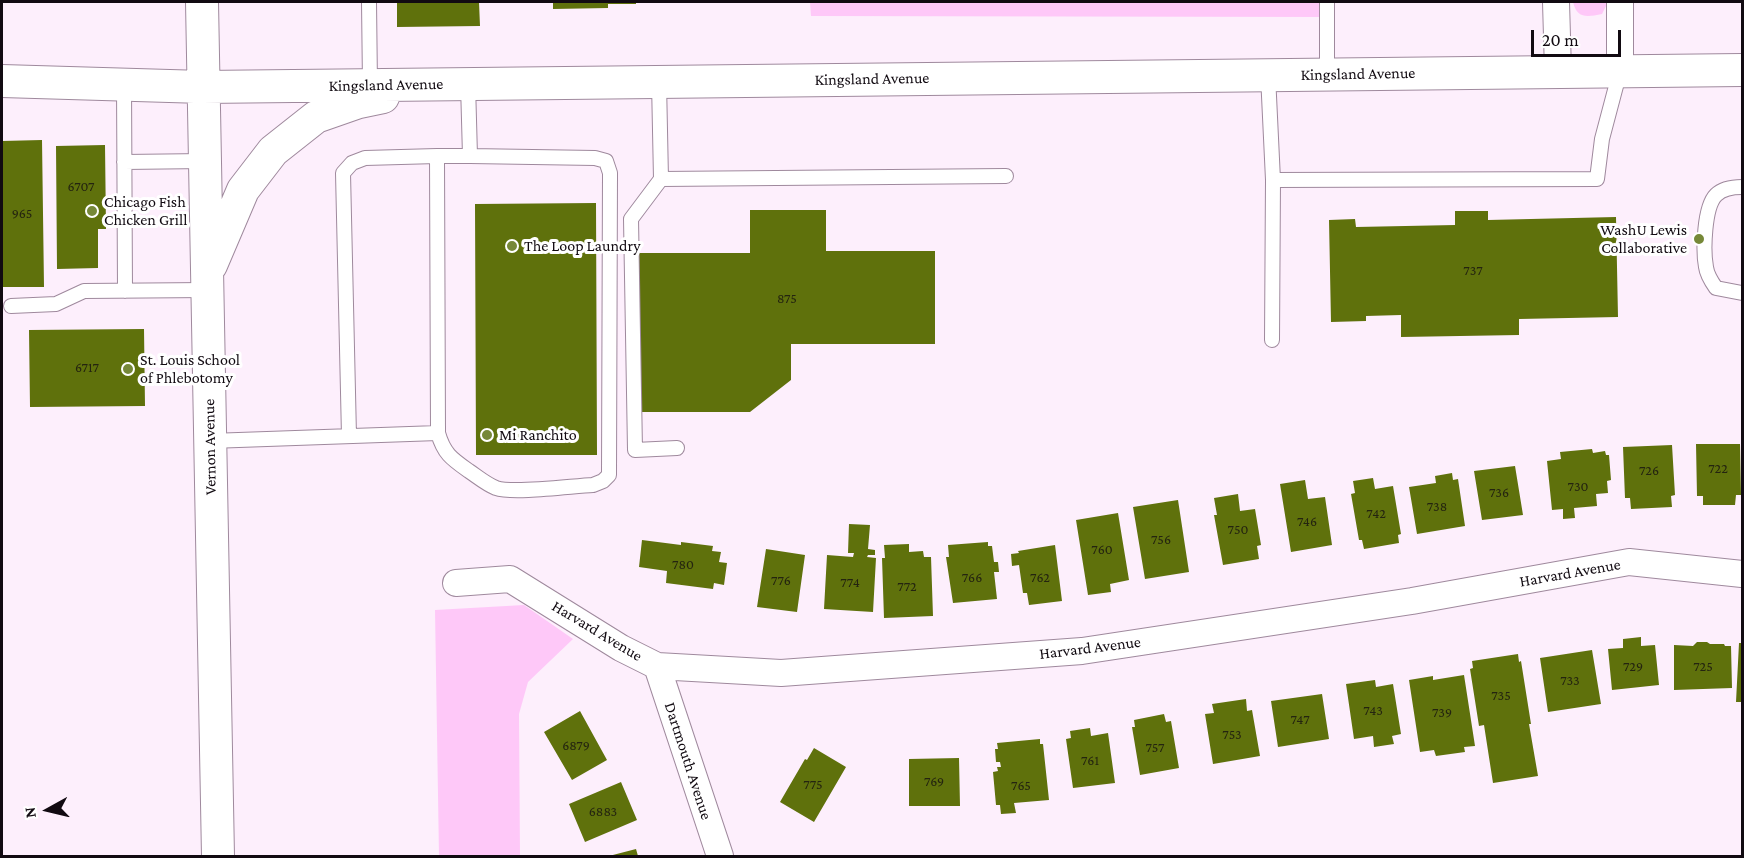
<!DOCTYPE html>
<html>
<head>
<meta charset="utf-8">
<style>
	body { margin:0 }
	#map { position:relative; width:1744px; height:858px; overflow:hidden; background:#fdeffc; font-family:"Crimson Pro",serif }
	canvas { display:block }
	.frame { position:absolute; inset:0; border:3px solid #110a11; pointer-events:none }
	.north { position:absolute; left:18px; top:780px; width:60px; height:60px; -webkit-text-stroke:4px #fff; paint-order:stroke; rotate:262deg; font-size:16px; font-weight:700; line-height:24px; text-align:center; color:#110a11 }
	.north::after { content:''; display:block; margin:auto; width:21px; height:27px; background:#110a11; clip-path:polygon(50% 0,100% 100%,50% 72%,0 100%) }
	.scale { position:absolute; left:1531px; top:30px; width:90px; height:27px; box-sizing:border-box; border:3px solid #110a11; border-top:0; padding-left:8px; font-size:18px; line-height:21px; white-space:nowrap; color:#110a11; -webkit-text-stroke:4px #fff; paint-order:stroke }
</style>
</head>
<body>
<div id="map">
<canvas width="1744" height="858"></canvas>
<div class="frame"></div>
<div class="north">N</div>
<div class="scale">20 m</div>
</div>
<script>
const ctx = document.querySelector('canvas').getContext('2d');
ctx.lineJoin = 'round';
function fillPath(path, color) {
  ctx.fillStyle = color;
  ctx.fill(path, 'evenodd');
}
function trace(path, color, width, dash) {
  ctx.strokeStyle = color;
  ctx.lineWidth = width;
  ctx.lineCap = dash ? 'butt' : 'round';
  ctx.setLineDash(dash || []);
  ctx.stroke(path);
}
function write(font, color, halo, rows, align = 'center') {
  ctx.font = font + ' "Crimson Pro",serif';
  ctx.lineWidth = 6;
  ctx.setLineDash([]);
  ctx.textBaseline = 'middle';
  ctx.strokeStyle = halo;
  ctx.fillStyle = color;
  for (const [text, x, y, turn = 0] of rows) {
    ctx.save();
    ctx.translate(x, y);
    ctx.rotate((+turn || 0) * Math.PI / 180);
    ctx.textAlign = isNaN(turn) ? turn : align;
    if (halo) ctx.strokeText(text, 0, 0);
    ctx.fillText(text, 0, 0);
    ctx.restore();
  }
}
fillPath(new Path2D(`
	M810,2H1322V17L811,16Z
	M1573,2H1607L1606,6L1602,14C1587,17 1577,19 1573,2Z
	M524,605L573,639L528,682L519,714L520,856H439L435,610Z`), '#fec8f8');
fillPath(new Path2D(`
	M397,2H479L480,26L397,27Z
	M553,2H636V4H608V8L553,9Z
	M42,140L44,287H2V141Z
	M105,145L106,229H98V268L57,269L56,146Z
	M596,203L597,455H476L475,204Z
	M750,210H826V251H935V344H791V380L750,412H640L639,253H750Z
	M1455,211H1488V220L1616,217L1618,317L1519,319V335L1401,337V315L1366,316V321L1331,322L1329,220L1355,219L1356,227L1455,225Z
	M144,329L145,406L30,407L29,330Z
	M1696,444H1740L1741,495H1736L1735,505H1703V496H1697Z
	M1672,445L1675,495L1671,496L1672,507L1631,509L1630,498H1625L1623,447Z
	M1592,449L1593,453L1605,451L1606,455H1609L1611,480L1607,481L1608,493L1596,494L1597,506L1574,508L1575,518L1563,519V509L1552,510L1547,461L1561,459L1560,452Z
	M1515,466L1523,515L1482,520L1474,471Z
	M1452,473L1453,480L1458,479L1465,526L1417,534L1409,487L1436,483L1435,476Z
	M1373,478L1375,489L1393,486L1401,534L1398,535L1399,543L1364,549L1362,540H1359L1351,494L1355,493L1353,481Z
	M1305,480L1308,499L1325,497L1332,545L1291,552L1280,484Z
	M1238,494L1240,511L1255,509L1261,545L1257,546L1259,559L1223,565L1214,515H1217L1214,498Z
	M1178,500L1189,572L1145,579L1133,507Z
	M1118,513L1129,580L1110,584L1111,592L1088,595L1076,520Z
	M849,524L870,525L868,549L875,550V555H868L867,557L876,558L873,612L824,609L827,555L853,557L854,553H848Z
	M642,540L681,545V542L713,546L712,551L721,552L719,562L727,563L724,585L714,583L713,589L666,583L667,571L639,567Z
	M988,542V546H992L994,562H998L999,572H994L997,599L953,603L946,557H949L948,545Z
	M909,544V552L923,551L924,557H931L933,616L884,618L882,558H885L884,545Z
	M1055,545L1062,601L1029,605L1027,593H1023L1019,565L1012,566L1011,554L1019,553L1018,551Z
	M766,549L805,555L797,612L757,607Z
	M1641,637V646L1655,645L1659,685L1612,690L1608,649L1623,648V639Z
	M1697,642H1707L1710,644H1724L1725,646H1731L1732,688L1674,690V645L1693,646Z
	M1739,643H1742V702H1736Z
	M1592,650L1601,704L1548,712L1540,658Z
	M1518,654L1519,662L1521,661L1531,724H1529L1538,776L1493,783L1484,725L1479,726L1470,669L1473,668L1472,661Z
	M1464,675L1475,746L1464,747L1465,752L1436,756L1434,750L1420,752L1409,680L1433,676V680Z
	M1375,680L1376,687L1393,684L1401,734L1392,736L1394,744L1374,747L1373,736L1354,739L1346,684Z
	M1322,694L1329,739L1278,747L1271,701Z
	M1246,699L1247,711L1252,710L1260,756L1213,764L1205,714L1214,713L1212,704Z
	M580,711L607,760L572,780L544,732Z
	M1164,714L1166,722L1171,721L1179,768L1140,775L1132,727H1135L1134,720Z
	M1090,728L1091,736L1108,733L1115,783L1073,788L1066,739L1071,738L1070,731Z
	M1040,739V744H1043L1049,800L1014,803L1016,813L1001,814L1000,805H996L993,772L998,771L997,767H1001L1000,762H996L995,749H998L997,743Z
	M814,748L846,767L814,822L780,802L805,759L807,760Z
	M959,758L960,806H909V759Z
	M621,782L637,820L585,842L569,804Z
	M636,849L638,856H609Z`), '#5f710c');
const service = new Path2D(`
	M369,2L370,85
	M1327,2V74
	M1268,75L1273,180L1597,179L1602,139L1620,71
	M659,82L661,179L1006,176
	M124,84L125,291
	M124,162L205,161
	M661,179L631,219L635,450L677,448
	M1742,187C1734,187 1723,188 1716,195C1704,207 1703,251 1706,267C1707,275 1711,281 1716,288L1742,293
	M11,306L56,304L84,291L207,290
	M1272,340L1273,180
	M438,433C444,454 452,459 469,471C478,477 486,484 496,488C513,494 572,486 593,485L603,481L609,475L610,173L606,161L595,158L470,156
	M349,436L343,173L352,163L365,158L437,156
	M210,441L438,433L437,156H470L468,84`);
const minor = new Path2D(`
	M1556,2L1558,71
	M1620,2V71
	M456,583L510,579L621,648L657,666L781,673L1082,651L1412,601L1629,562L1742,574
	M657,666L720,856`);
const tertiary = new Path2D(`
	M202,2L218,856
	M2,81L203,87L1742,70
	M211,265L243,190L273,151L316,117L359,102L383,97`);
trace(service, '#9f899d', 16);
trace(minor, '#9f899d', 28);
trace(tertiary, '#9f899d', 34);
trace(service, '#fff', 14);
trace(minor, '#fff', 26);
trace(tertiary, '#fff', 32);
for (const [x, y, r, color] of [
	[92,211,6,"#768838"],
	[1699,239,6,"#768838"],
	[512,246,6,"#768838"],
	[128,369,6,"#768838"],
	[487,435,6,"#768838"]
]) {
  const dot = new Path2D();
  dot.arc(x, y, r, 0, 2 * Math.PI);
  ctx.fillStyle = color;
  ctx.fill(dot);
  trace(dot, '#fff', 2);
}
write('14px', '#242410', null, [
	["6707",81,187],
	["965",22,214],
	["737",1473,271],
	["875",787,299],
	["6717",87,368],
	["722",1718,469],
	["726",1649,471],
	["730",1578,487],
	["736",1499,493],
	["738",1437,507],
	["742",1376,514],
	["746",1307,522],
	["750",1238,530],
	["756",1161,540],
	["760",1102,550],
	["780",683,565],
	["766",972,578],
	["762",1040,578],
	["776",781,581],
	["774",850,583],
	["772",907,587],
	["729",1633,667],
	["725",1703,667],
	["733",1570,681],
	["735",1501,696],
	["743",1373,711],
	["739",1442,713],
	["747",1300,720],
	["753",1232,735],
	["6879",576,746],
	["757",1155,748],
	["761",1090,761],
	["769",934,782],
	["775",813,785],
	["765",1021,786],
	["6883",603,812]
]);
write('16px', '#110a11', '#fff', [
	["Kingsland Avenue",1358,74,-1],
	["Kingsland Avenue",872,79,-1],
	["Kingsland Avenue",386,85,-1],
	["Vernon Avenue",210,447,-91],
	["Harvard Avenue",1570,573,-10],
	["Harvard Avenue",597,631,31],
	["Harvard Avenue",1090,648,-7],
	["Dartmouth Avenue",688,761,72]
]);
write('16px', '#110a11', '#fff', [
	["Chicago Fish",104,202],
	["Chicken Grill",104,220],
	["WashU Lewis",1687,230,"right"],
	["Collaborative",1687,248,"right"],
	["The Loop Laundry",524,246],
	["St. Louis School",140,360],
	["of Phlebotomy",140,378],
	["Mi Ranchito",499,435]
], 'left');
</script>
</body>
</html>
